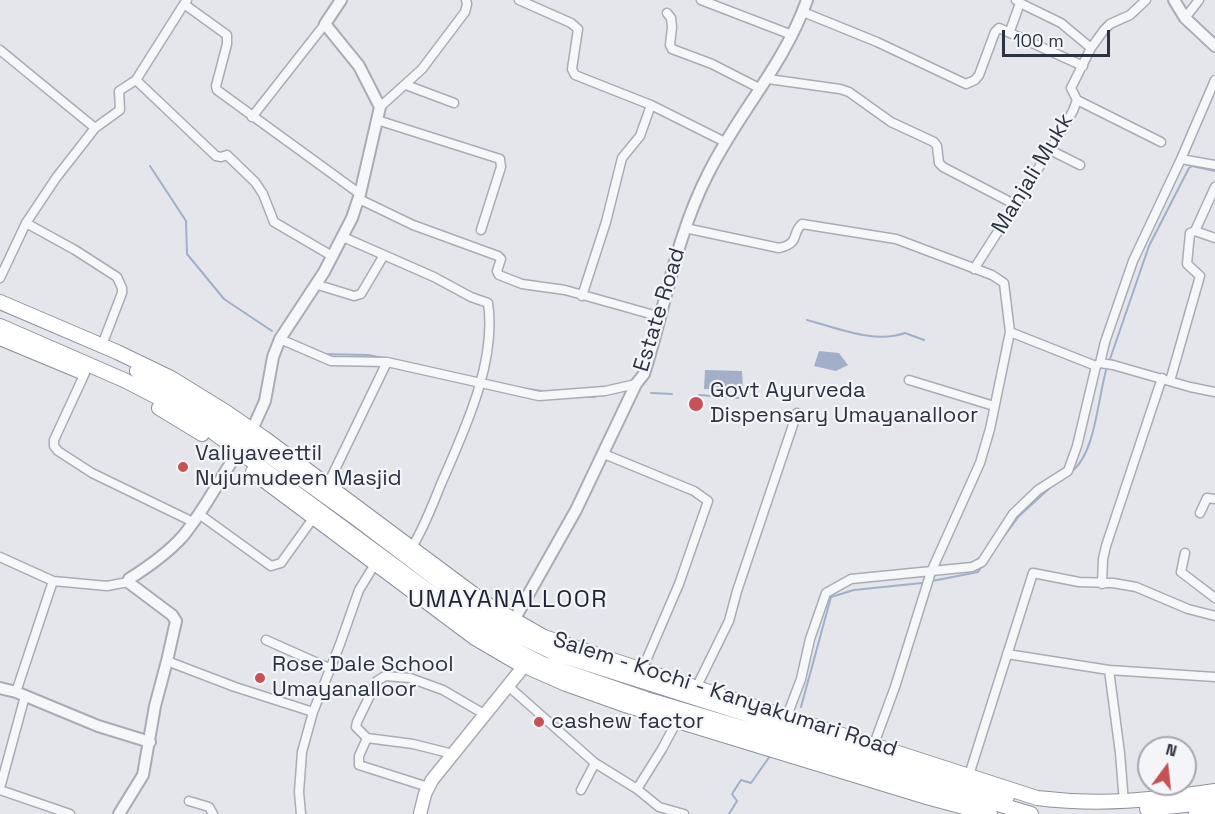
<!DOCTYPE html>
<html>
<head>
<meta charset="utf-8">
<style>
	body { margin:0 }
	#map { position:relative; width:1215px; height:814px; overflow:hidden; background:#e4e6eb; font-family:"Space Grotesk",sans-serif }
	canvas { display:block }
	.north { position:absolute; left:1137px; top:736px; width:60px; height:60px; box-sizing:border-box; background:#f4f5f8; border:2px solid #a4a7af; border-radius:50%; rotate:15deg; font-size:16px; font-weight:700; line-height:24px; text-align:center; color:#2c3242 }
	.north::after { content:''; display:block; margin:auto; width:21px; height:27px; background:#c65255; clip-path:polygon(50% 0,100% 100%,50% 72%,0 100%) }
	.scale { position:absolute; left:1002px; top:30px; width:108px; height:27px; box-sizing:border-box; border:3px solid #2c3242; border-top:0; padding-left:8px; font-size:18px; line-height:21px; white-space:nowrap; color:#2c3242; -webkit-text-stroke:4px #f4f5f8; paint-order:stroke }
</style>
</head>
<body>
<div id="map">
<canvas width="1215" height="814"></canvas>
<div class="north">N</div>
<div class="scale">100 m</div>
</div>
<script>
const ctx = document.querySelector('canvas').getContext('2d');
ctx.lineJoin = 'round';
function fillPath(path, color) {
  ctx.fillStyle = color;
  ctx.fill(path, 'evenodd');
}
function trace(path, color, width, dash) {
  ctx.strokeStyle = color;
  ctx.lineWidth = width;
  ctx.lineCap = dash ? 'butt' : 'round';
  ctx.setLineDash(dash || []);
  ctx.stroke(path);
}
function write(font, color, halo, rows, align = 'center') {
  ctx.font = font + ' "Space Grotesk",sans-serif';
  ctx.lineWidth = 4.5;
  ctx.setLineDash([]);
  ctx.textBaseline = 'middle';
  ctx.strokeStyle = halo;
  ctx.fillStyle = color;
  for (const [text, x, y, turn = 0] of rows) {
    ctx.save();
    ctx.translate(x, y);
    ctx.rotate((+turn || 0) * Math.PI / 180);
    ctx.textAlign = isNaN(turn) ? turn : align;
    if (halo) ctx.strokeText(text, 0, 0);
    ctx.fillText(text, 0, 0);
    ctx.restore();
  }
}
fillPath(new Path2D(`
	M819,351L839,353L848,365L836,371L814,366Z
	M705,370L742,371L743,390L704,389Z`), '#a2afc8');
trace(new Path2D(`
	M150,166L186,221L187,254L224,299L272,331
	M807,320C838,328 875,344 905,333L924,340
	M323,354L368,355L383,358
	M1109,362L1149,246L1189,168L1192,166L1215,171
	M517,387L547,392
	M651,393L672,394
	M699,395L738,398
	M574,397H595
	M1072,471C1096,453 1098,395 1107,367
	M1002,539L1019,516L1053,485
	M932,581L978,572L982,566
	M801,707L831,597L854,590L922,583
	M729,814L737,801L732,794L741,780L751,783L770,756`), '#a2afc8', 2);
const minor = new Path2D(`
	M187,0L184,4L227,35V44L216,86L217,90L360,194
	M519,0L571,23L578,29L572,69L575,75L651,105L725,142
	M701,0L792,35
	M1020,3L1061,23L1091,48
	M803,12L877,42L966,84L975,80L979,75L995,32L999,28L1083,66
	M667,13L671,18L672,27L670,45L672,49L712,64L761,89
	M1185,18L1199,0
	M1010,31L1020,3L1016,0
	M0,50L95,128
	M768,79L840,89L849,92L891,122L934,142L937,146L939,163L943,167L1016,205
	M136,80L184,4
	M406,85L454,103
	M1077,100L1161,142
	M380,107L422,69L465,12L467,4L466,0
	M252,117L325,24
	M377,120L500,159L501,167L481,230
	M1050,150L1080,165
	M1181,159L1215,165
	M359,199L413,225L498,256L501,259L497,271L499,275L522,284L565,290L661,317
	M26,223L75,250L117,277L122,288V293L102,345
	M685,228L779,248C801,243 791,233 802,224L896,239L992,275L1004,283L1010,332L990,429L980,463L931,572L895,687L874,744
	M1195,231L1215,187
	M343,237L434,277L471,297L488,303C497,362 464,431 441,484C432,506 424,528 412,547
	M974,269L1050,150L1073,111L1077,100L1071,88L1091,48L1104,30L1110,24L1130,15L1146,0
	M0,278L26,223L56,178L95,128L120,110L119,91L136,80L216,156L221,157L227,155L255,182L263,194L274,222L332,256
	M315,284L354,296L361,294L384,255
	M582,296L606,222L622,158L640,136L651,105
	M1010,332L1096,366
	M280,339L331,361L387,362L539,396L605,391L636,384
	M1100,363L1105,342L1133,261L1181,159L1215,80
	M1097,365L1100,363L1113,365L1190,387L1215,392
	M85,373L54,440V446L58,451L92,473L193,522
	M909,380L994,406
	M1170,381L1200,276L1187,264L1190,233L1195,231L1215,238
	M604,454L694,491L708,501L679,584L642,670
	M328,484L387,362
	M1200,513L1207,498L1215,499
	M199,514L271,566L281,563L314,517
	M1185,553L1181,572L1215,598
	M0,557L53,581L107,586L128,582
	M1102,584L1103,559L1106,546L1162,378
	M266,640L331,669
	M1007,654L1109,670L1215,677
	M167,661L235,687L313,712
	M1109,670L1120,753L1124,803
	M507,685L595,763L637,789L659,807L684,814
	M696,688L729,621L737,591L797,413
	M16,692L53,581
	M787,716L801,679L810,639L826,593L851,579L972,567L982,562L1013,514L1038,490L1068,471L1077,446L1096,366
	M367,738L359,756V765L428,787
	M453,754L413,744L367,738L356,727L357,722L377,681L385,676L410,678L443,690L484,714
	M969,775L1033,573L1079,582L1113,583L1136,587L1188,609L1215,616
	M0,788L25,696
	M637,789L662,749L677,721
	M0,790L70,814
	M581,790L595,763
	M189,801L209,807L213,814
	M301,814L299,792L302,752L313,712L340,644L359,590L375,564`);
const tertiary = new Path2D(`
	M1174,0L1185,18L1215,46
	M252,430L265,401L273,357L280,339L324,272L352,218L360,194L380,107L359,66L325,24L341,0
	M514,620L576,510L636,384L644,374C665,308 676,236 708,174C738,113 784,65 807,0
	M0,688L16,692L98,726L150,742
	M119,814L143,775L155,706L167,661L176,621L172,615L128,582L129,579C148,567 168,553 183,536C203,512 217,484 234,458`);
const secondary = new Path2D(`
	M420,814L425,794L432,780L524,666`);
const trunk = new Path2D(`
	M0,302L117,352L171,378L226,412L264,438L488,605L544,637L663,677L1037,798C1103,806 1150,800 1215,791
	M0,326L124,380L186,412L492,638L543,664L646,699L1031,814
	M0,338L82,372
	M137,371L192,400L353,516L498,626L554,653L1007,797
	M159,408L202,434
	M253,472L475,638L516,662L566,684L622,704L930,798L990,814
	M1147,809L1215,802
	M1196,814L1215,812`);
trace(minor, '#a9acb5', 11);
trace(tertiary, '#a9acb5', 14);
trace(secondary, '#a9acb5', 15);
trace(trunk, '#8c92a1', 16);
trace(minor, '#f6f7f9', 8);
trace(tertiary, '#f6f7f9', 10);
trace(secondary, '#fff', 12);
trace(trunk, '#fff', 14);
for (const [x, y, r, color] of [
	[696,404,8,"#c65255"],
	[183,467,6,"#c65255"],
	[260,678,6,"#c65255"],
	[539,722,6,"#c65255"]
]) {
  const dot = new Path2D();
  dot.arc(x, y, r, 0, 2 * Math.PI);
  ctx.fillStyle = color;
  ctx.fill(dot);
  trace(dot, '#f4f5f8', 2);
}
write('22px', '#2c3242', '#f4f5f8', [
	["Manjali Mukk",1033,174,-59],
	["Estate Road",660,310,-73],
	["Salem - Kochi - Kanyakumari Road",725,695,18]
]);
write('22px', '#2c3242', '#f4f5f8', [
	["Govt Ayurveda",710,391],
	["Dispensary Umayanalloor",710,416],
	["Valiyaveettil",195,454],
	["Nujumudeen Masjid",195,479],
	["Rose Dale School",272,665],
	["Umayanalloor",272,690],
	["cashew factor",551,722]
], 'left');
ctx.letterSpacing = '1.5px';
write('24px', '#1e2333', '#f4f5f8', [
	["UMAYANALLOOR",508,600]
]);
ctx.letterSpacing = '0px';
</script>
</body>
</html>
